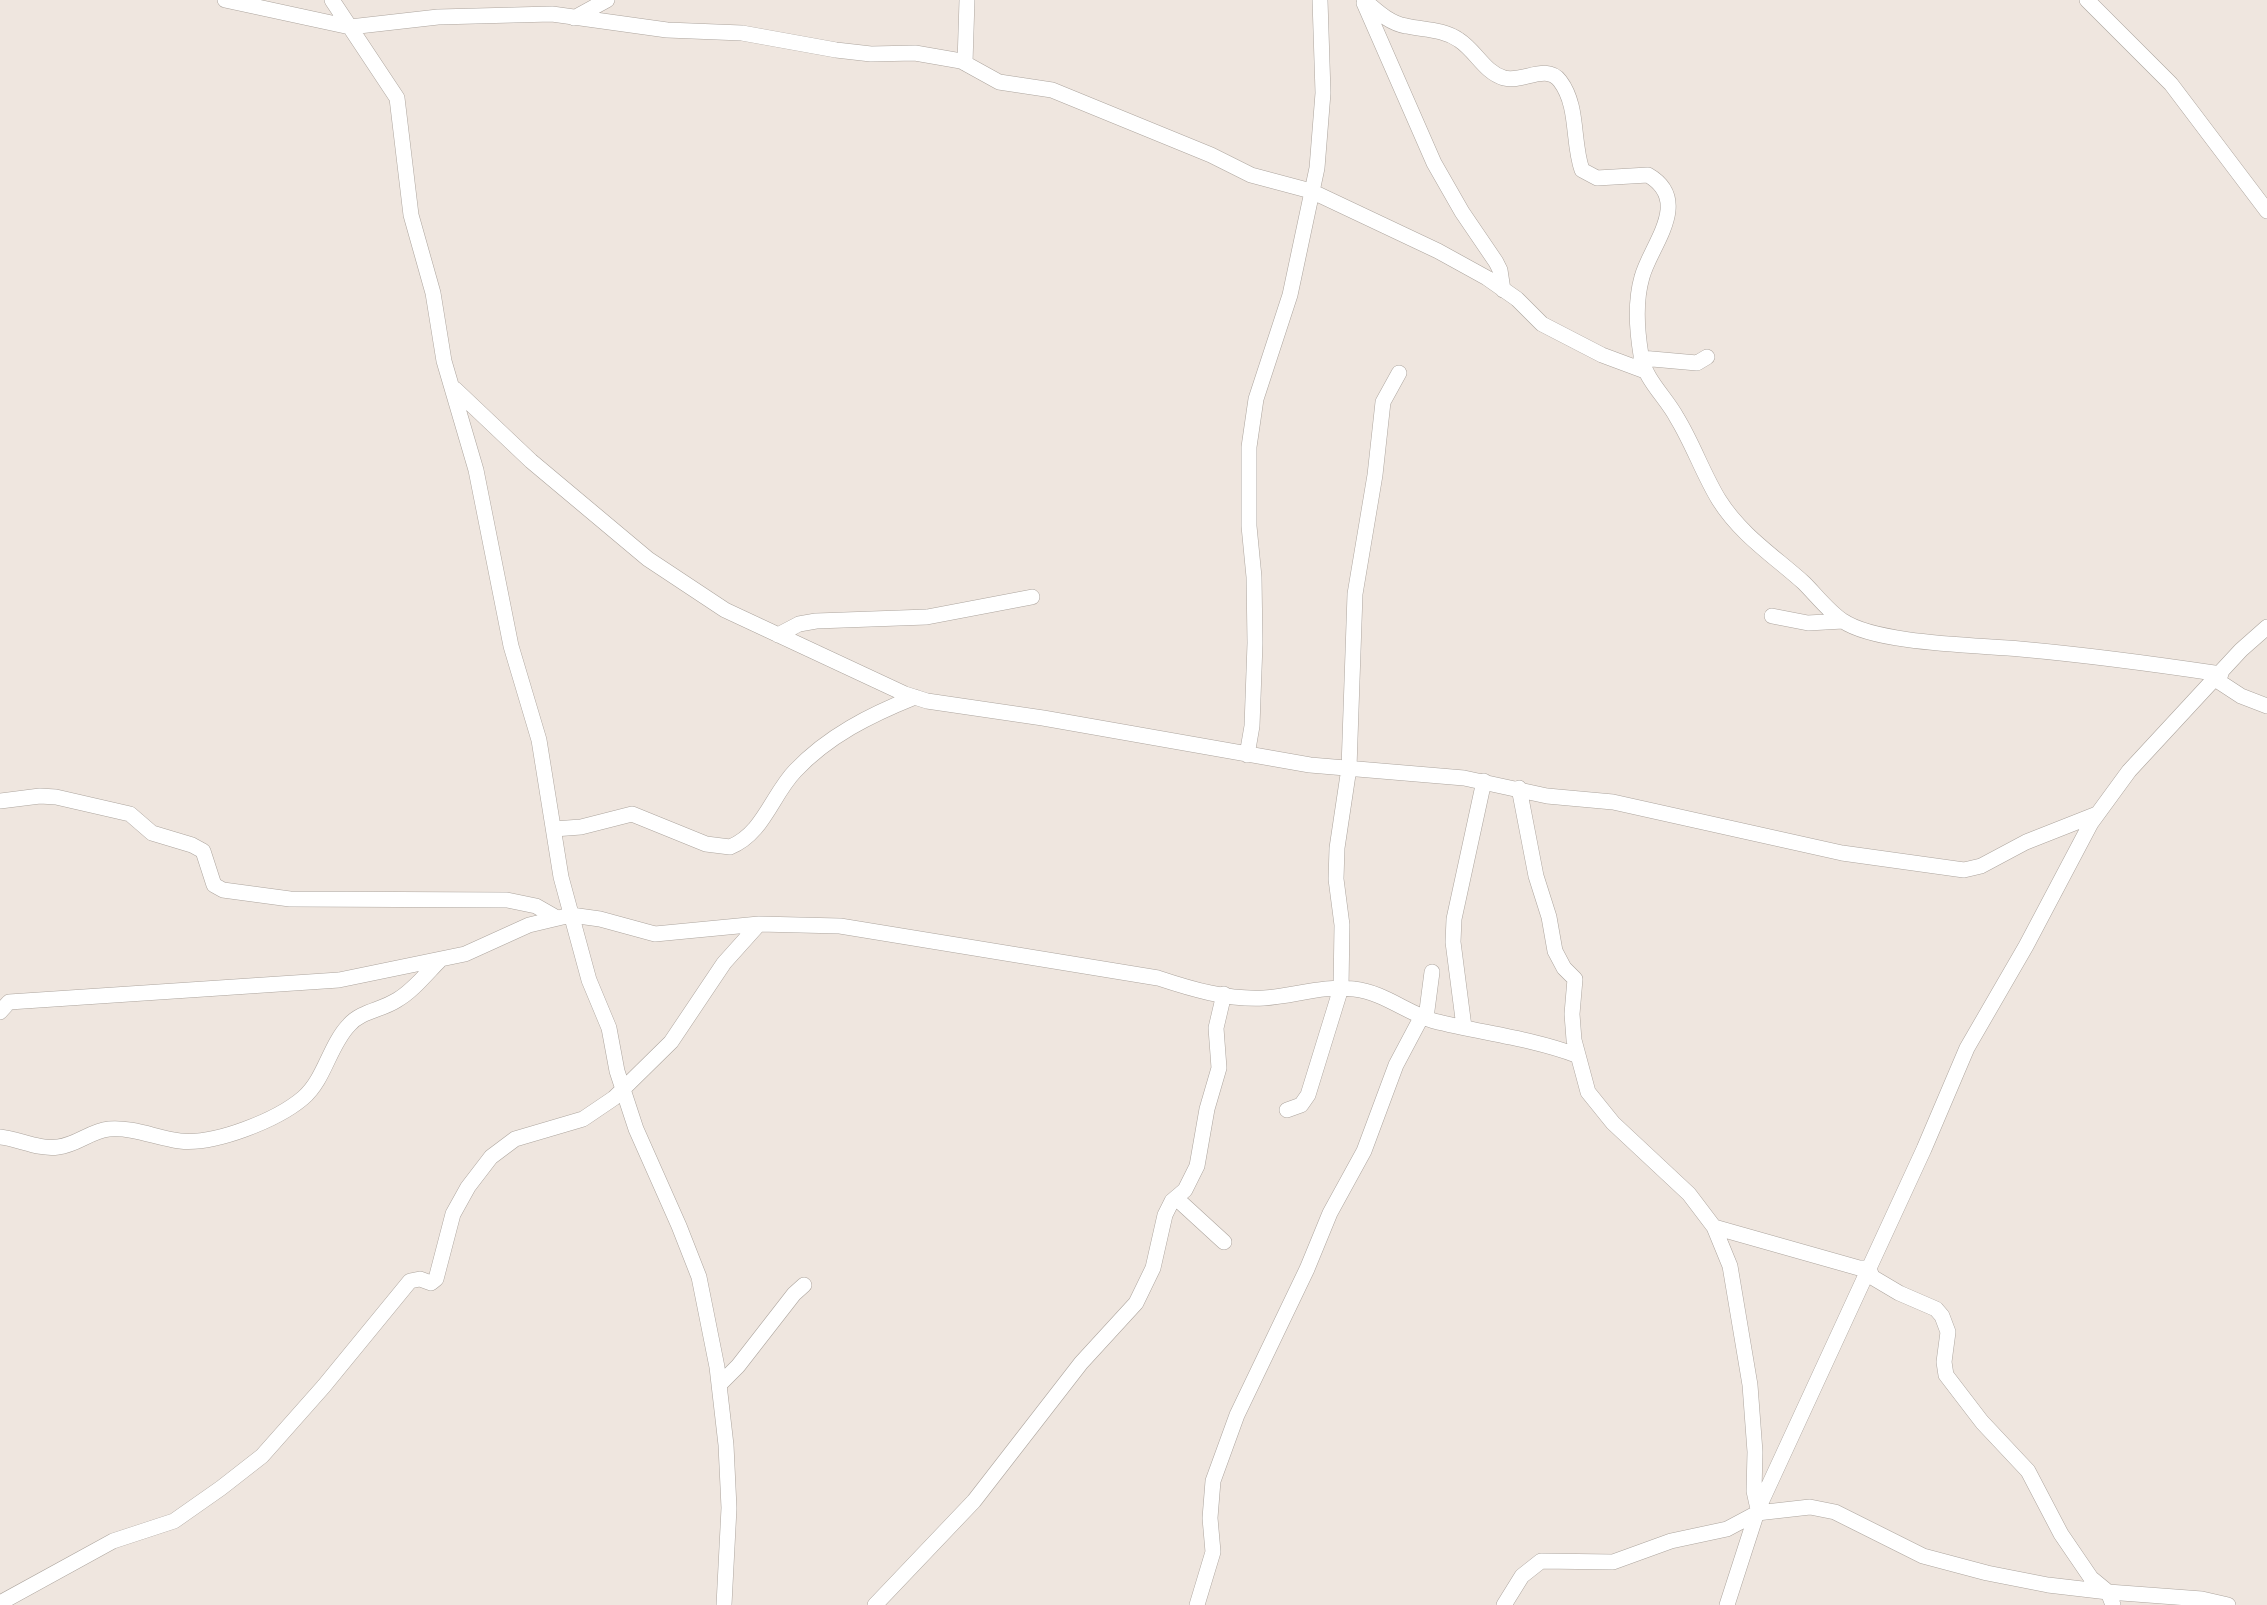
<!DOCTYPE html>
<html>
<head>
<meta charset="utf-8">
<style>
	body { margin:0 }
	canvas { display:block; background:#efe6df }
</style>
</head>
<body>
<canvas width="2267" height="1605"></canvas>
<script>
const ctx = document.querySelector('canvas').getContext('2d');
ctx.lineJoin = 'round';
function trace(path, color, width, dash) {
  ctx.strokeStyle = color;
  ctx.lineWidth = width;
  ctx.lineCap = dash ? 'butt' : 'round';
  ctx.setLineDash(dash || []);
  ctx.stroke(path);
}
const minor = new Path2D(`
	M225,0L350,27L438,17L552,14L667,30L742,33L836,50L871,54L915,53L961,61L999,82L1052,90L1211,155L1251,175L1311,191L1438,251L1487,278L1517,299L1542,324L1602,355L1645,371
	M332,0L397,98L411,215L433,293L444,361L476,470L511,646L539,740L561,877L589,980L609,1028L617,1071L636,1129L679,1226L699,1277L717,1367L726,1445L729,1508L724,1605
	M1364,0C1377,11 1389,23 1406,26C1425,30 1443,29 1459,40C1476,51 1484,72 1504,78C1523,83 1546,63 1560,81C1579,106 1572,142 1582,170L1597,178L1648,175C1693,201 1650,246 1642,277C1635,301 1637,331 1641,355C1644,379 1666,397 1677,418C1693,444 1703,474 1719,500C1741,535 1774,556 1804,583C1816,595 1829,612 1843,621C1877,644 1978,645 2020,649C2087,655 2154,664 2221,674
	M2087,0L2171,84L2267,211
	M1364,3L1434,163L1462,212L1496,262L1500,270L1503,290
	M574,18L607,0
	M965,63L967,0
	M1641,358L1697,363L1707,357
	M455,389L531,461L648,559L725,610L905,694L927,701L1043,718L1310,765L1464,778L1547,796L1613,802L1842,853L1964,870L1981,866L2026,842L2097,814
	M1772,616L1808,623L1843,621
	M778,635L799,624L816,621L927,617L1032,597
	M2215,679L2241,696L2267,706
	M1247,755L1252,726L1255,643L1254,577L1249,526V447L1256,399L1290,295L1317,168L1323,93L1320,0
	M1519,788L1536,876L1549,917L1555,951L1564,968L1575,979L1572,1014L1574,1040L1588,1092L1613,1123L1689,1194L1714,1227L1730,1266L1750,1385L1755,1452L1754,1491L1758,1509
	M0,801L40,796L56,797L130,814L152,833L192,845L203,851L214,885L223,890L290,899L507,900L536,906L557,918
	M554,829L581,827L632,814L706,844L730,847C763,834 772,795 795,771C828,736 870,715 915,697
	M0,1012L9,1002L339,980L465,954L529,925L571,915L600,919L655,934L759,924L840,926L1158,978C1191,989 1228,1000 1264,998C1295,996 1323,985 1354,989C1383,992 1407,1013 1434,1021C1482,1033 1530,1038 1576,1055
	M1426,1018L1432,972
	M1464,1027L1453,942L1454,919L1484,781
	M1287,1110L1301,1105L1308,1095L1341,988L1342,925L1336,879L1337,848L1349,768L1355,594L1375,475L1383,402L1399,373
	M0,1137C19,1139 39,1150 58,1147C77,1145 90,1131 109,1129C134,1127 156,1138 180,1141C215,1145 277,1120 303,1098C325,1079 329,1046 349,1025C361,1011 382,1010 397,1000C413,991 427,973 440,960
	M1176,1198L1224,1242
	M1714,1227L1859,1268H1869L1872,1277L1899,1293L1936,1309L1942,1316L1948,1332L1944,1362L1946,1375L1982,1422L2028,1471L2061,1534L2091,1578L2108,1592L2113,1605
	M719,1385L738,1366L794,1294L804,1285
	M0,1603L113,1541L174,1521L221,1488L262,1456L324,1386L410,1281L420,1279L431,1283L436,1279L453,1214L468,1187L491,1157L515,1139L583,1119L614,1098L671,1042L724,963L759,924
	M875,1605L974,1501L1081,1363L1136,1303L1153,1268L1165,1215L1172,1201L1185,1190L1197,1166L1207,1109L1219,1068L1216,1028L1224,994
	M1197,1605L1213,1552L1210,1518L1213,1481L1237,1415L1307,1269L1330,1213L1364,1151L1396,1065L1422,1016
	M1504,1605L1522,1576L1541,1561L1613,1562L1671,1541L1727,1529L1757,1513L1810,1507L1835,1512L1923,1556L1987,1573L2048,1585L2108,1592L2202,1599L2228,1605
	M1727,1605L1758,1509L1924,1149L1967,1048L2026,946L2091,823L2129,771L2241,650L2267,627`);
trace(minor, '#ada59e', 16);
trace(minor, '#fff', 15);
</script>
</body>
</html>
